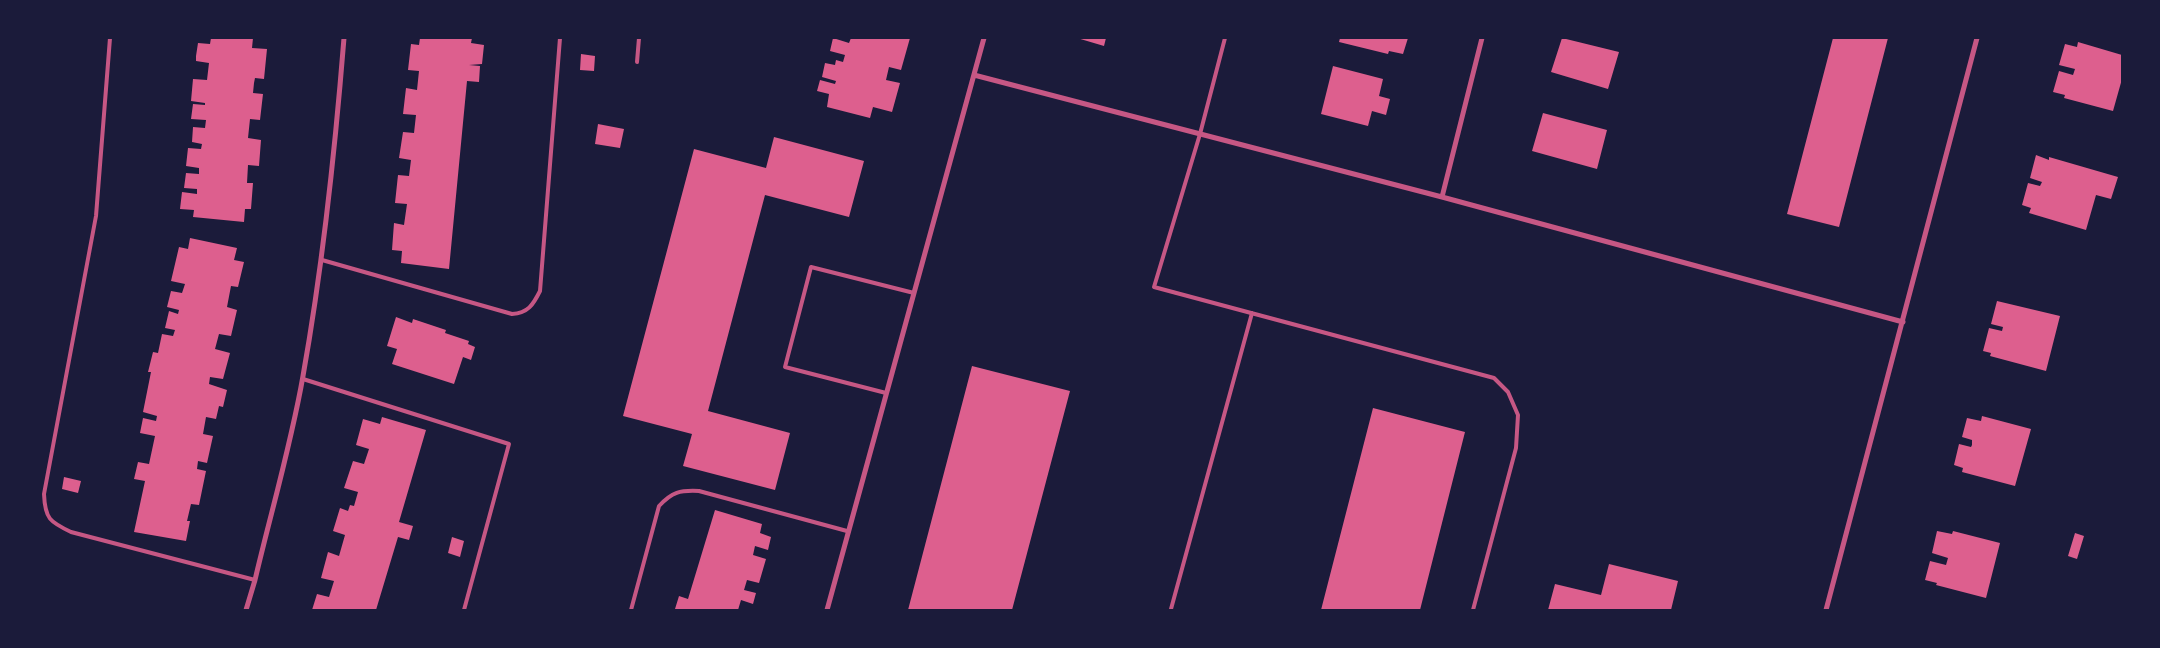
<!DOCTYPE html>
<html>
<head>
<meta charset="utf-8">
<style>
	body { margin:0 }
	#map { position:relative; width:2160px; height:648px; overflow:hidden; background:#1b1b3a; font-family:"Fira Sans Condensed",sans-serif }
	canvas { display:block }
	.frame { position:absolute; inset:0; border:39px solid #1b1b3a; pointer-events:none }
</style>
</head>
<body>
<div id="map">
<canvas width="2160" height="648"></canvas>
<div class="frame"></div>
</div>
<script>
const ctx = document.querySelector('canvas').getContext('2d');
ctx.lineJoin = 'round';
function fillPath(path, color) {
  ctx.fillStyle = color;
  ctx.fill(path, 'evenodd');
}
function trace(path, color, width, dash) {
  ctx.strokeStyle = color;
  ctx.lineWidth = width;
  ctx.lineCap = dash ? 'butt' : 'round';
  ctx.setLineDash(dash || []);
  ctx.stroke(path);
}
fillPath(new Path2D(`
	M211,38H253L252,48L267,49L264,79L255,78L254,83L253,93L263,94L260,120L250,119L248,138L261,140L259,166L248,165L247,183H253L251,209H245L244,222L193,217L194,210L180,209L182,192L197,194V189L184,188L186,173L199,174V168L186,166L188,148L201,149L202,144L192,142L193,127L205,128L206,120L191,119L193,104L205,105V103L191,101L193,79L207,80L209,63L196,61V56L198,43L210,44Z
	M420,38H472L471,43L484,45L482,64L469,65L480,66L479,82L467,81L449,269L401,263L402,251L392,250L394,223L404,225L407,204L395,203L398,175L409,176L411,160L399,158L403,132L414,133L416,115L403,114L406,88L417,90L419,71L408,70L411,44L419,45Z
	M833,38L849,43L851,38H910L901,70L889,67L886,80L900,83L892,112L873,107L870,118L827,107L829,94L817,91L820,80L835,84L836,81L822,77L825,63L835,65L836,60L843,62L845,55L830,51Z
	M1077,38H1106L1104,46Z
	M1340,38H1408L1403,54L1389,51L1388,54L1339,42Z
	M1562,38L1619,52L1608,89L1551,72Z
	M1833,38H1888L1839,227L1787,214Z
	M2078,42L2122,55V79L2113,111L2064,98L2065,95L2053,92L2059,71L2073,75L2075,69L2059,65L2065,44L2077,47Z
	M581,54L595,56L594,71L580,70Z
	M1333,66L1383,79L1379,96L1390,99L1386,115L1372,111L1368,126L1321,114Z
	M1543,113L1607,130L1597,169L1532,151Z
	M598,124L624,129L620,148L595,144Z
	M774,137L864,161L849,217L765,195L708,411L790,433L775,490L683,466L692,434L623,416L694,149L766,168Z
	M2036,155L2049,160V157L2118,177L2111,199L2096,195L2086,230L2029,213L2031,208L2022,205L2028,183L2040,186L2042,182L2030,178Z
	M190,238L237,248L234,260L244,262L238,287L231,286L227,307L237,310L231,336L219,334L215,349L230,353L223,379L210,377L209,384L227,390L223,407L219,406L216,419L206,417L203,434L213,436L207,463L198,461L197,469L206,471L199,505L191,504L187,521H190L186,541L134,532L145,481L134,479L138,462L149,464L155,436L140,433L143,418L156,421L157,416L143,412L151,372H148L153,352L158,353L162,334L173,336L175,330L165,328L169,311L178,314L179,310L167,307L171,291L182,293L185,284L171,281L179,247L188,249Z
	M1997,301L2060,316L2046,371L1990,356L1991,353L1983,351L1989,328L2002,331L2003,327L1991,324Z
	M396,317L412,323L413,319L446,330L445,333L469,341L468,344L475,347L471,360L463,357L454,384L392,364L397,349L387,346Z
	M972,366L1070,391L1012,610H908Z
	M1373,408L1465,432L1420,610H1321Z
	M1982,416L2031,429L2015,486L1962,472L1963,468L1954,465L1959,444L1971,447L1972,445V440L1962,437L1967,418L1981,421Z
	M382,417L426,430L399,522L413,526L409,540L398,537L376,610H312L317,594L329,597L334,581L321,578L328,552L339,556L345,535L333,531L340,508L348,511L350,505L354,506L358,492L344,488L353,461L364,464L369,449L356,445L363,419L380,424Z
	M64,477L81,481L78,493L62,489Z
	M715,510L762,524L760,533L771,537L768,550L755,546L753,555L766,559L759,583L747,580L744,590L756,593L753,604L741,600L738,610L675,609L679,596L688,599Z
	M1937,531L1952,534L1953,531L2000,543L1986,598L1936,585L1937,583L1925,580L1930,561L1946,565L1948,558L1932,553Z
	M2075,533L2084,536L2077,559L2068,556Z
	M452,537L464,541L460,557L448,553Z
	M1609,564L1678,581L1671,610H1548L1555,584L1601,595Z`), '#dd5f8e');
trace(new Path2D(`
	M110,38L96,216L44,494C45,519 50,522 71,532L255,580
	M1225,38L1200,134L1154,287L1494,378L1508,392L1518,415L1516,448L1473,610
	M637,62L639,38
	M322,260L512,314C528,313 533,305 540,291L560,38
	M303,379L509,444L464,610
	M886,393L785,367L811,267L914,293
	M1171,609L1252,313
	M631,610L659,506C672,492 680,490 699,491L847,531`), '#c65784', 4);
trace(new Path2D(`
	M974,75L1442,197L1903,322
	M1442,197L1482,38
	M246,610L255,580C271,512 291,445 303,376C323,264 335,151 344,38
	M827,610L984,38
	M1826,610L1977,38`), '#c65784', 5);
</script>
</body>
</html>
